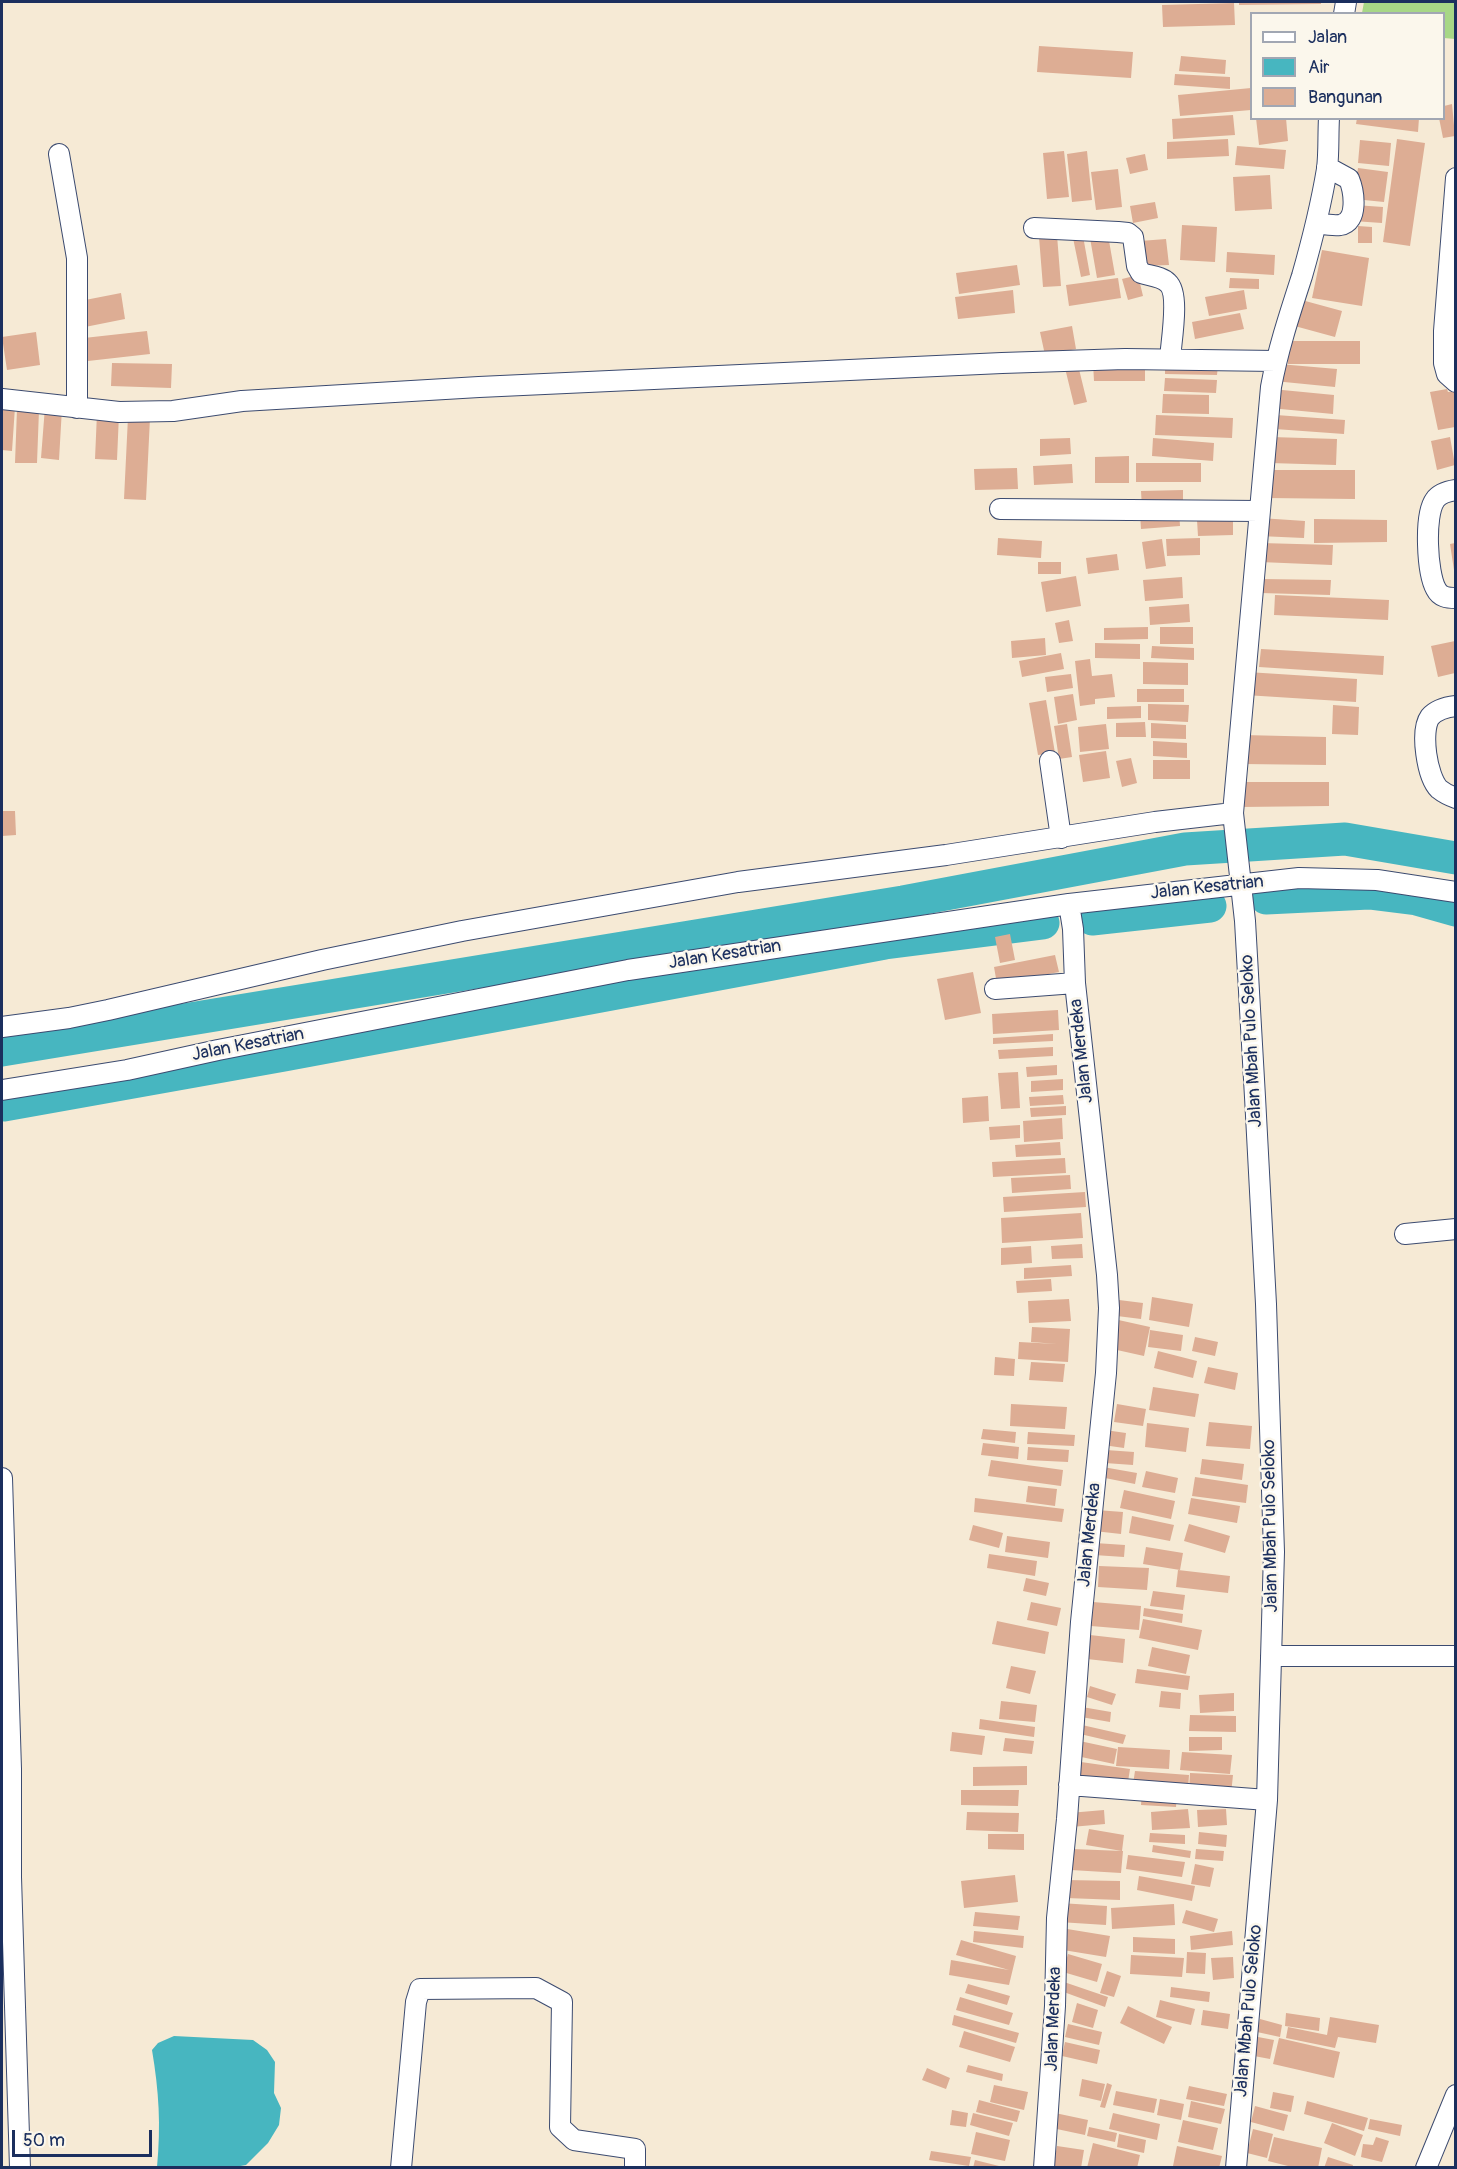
<!DOCTYPE html>
<html>
<head>
<meta charset="utf-8">
<style>
	body { margin:0 }
	#map { position:relative; width:1457px; height:2169px; overflow:hidden; background:#f6ead5; font-family:Pangolin,sans-serif }
	canvas { display:block }
	.frame { position:absolute; inset:0; border:3px solid #1b2f5e; pointer-events:none }
	.legend { position:absolute; left:1250px; top:12px; width:195px; height:108px; box-sizing:border-box; background:#fbf7ec; border:2px solid #a1a7b3; margin:0; padding:8px 10px; list-style:none; font-size:18px; color:#1b2f5e }
	.legend li { display:flex; align-items:center; gap:12px; height:30px }
	.legend b { width:30px; border:2px solid #a1a7b3 }
	.scale { position:absolute; left:12px; top:2130px; width:140px; height:27px; box-sizing:border-box; border:3px solid #1b2f5e; border-top:0; padding-left:8px; font-size:18px; line-height:21px; white-space:nowrap; color:#1b2f5e; -webkit-text-stroke:4px #fbf7ec; paint-order:stroke }
</style>
</head>
<body>
<div id="map">
<canvas width="1457" height="2169"></canvas>
<div class="frame"></div>
<ul class="legend">
<li><b style="height:8px;background:#fff"></b>Jalan</li>
<li><b style="height:16px;background:#47b6c0"></b>Air</li>
<li><b style="height:16px;background:#ddad94"></b>Bangunan</li>
</ul>
<div class="scale">50 m</div>
</div>
<script>
const ctx = document.querySelector('canvas').getContext('2d');
ctx.lineJoin = 'round';
function fillPath(path, color) {
  ctx.fillStyle = color;
  ctx.fill(path, 'evenodd');
}
function trace(path, color, width, dash) {
  ctx.strokeStyle = color;
  ctx.lineWidth = width;
  ctx.lineCap = dash ? 'butt' : 'round';
  ctx.setLineDash(dash || []);
  ctx.stroke(path);
}
function write(font, color, halo, rows, align = 'center') {
  ctx.font = font + ' Pangolin,sans-serif';
  ctx.lineWidth = 5;
  ctx.setLineDash([]);
  ctx.textBaseline = 'middle';
  ctx.strokeStyle = halo;
  ctx.fillStyle = color;
  for (const [text, x, y, turn = 0] of rows) {
    ctx.save();
    ctx.translate(x, y);
    ctx.rotate((+turn || 0) * Math.PI / 180);
    ctx.textAlign = isNaN(turn) ? turn : align;
    if (halo) ctx.strokeText(text, 0, 0);
    ctx.fillText(text, 0, 0);
    ctx.restore();
  }
}
fillPath(new Path2D(`
	M1364,2H1455V39L1444,38V14L1362,13Z`), '#a7d786');
fillPath(new Path2D(`
	M174,2036L253,2040L267,2050L275,2062L274,2093L281,2108L279,2125L268,2143L246,2165L229,2168L157,2167C161,2125 159,2092 152,2050L158,2043Z`), '#47b6c0');
trace(new Path2D(`
	M1266,898L1369,893L1417,899L1456,910
	M1092,919L1210,906
	M2,1050L903,902L1185,849L1345,839L1456,858
	M4,1105L284,1055L885,943L1043,923`), '#47b6c0', 33);
fillPath(new Path2D(`
	M1239,2H1321V4L1239,5Z
	M1234,3L1235,25L1163,27L1162,5Z
	M1039,46L1133,52L1131,78L1037,72Z
	M1181,56L1226,60L1225,74L1179,71Z
	M1175,74L1230,77V89L1174,85Z
	M1251,88V110L1180,116L1178,95Z
	M1452,104L1455,136L1443,138L1439,118H1444V106Z
	M1233,115L1235,135L1173,139L1172,119Z
	M1256,118H1286L1288,141L1259,145Z
	M1357,118H1419L1418,132L1356,124Z
	M1228,139L1229,156L1167,159V142Z
	M1397,139L1425,143L1410,246L1383,242Z
	M1360,140L1391,143L1389,166L1358,163Z
	M1237,146L1286,150L1284,169L1235,165Z
	M1064,151L1069,197L1047,199L1043,153Z
	M1087,151L1092,200L1072,202L1067,154Z
	M1145,154L1148,170L1130,174L1126,158Z
	M1358,168L1388,172L1384,202L1354,199Z
	M1118,169L1122,207L1096,210L1091,172Z
	M1270,175L1272,209L1235,211L1233,177Z
	M1155,202L1158,218L1133,223L1130,206Z
	M1355,205L1383,207L1382,223L1353,221Z
	M1182,225L1217,227L1215,262L1180,260Z
	M1358,226L1372,227V243H1358Z
	M1057,235L1061,286L1043,287L1039,237Z
	M1108,235L1115,275L1097,278L1090,238Z
	M1083,236L1090,275L1081,277L1073,238Z
	M1166,239L1169,265L1142,266L1140,241Z
	M1322,250L1369,258L1362,306L1312,298Z
	M1227,252L1275,255L1274,275L1226,272Z
	M1017,265L1020,285L959,294L956,273Z
	M1138,275L1143,296L1128,300L1122,279Z
	M1118,278L1121,298L1069,306L1066,285Z
	M1230,278L1259,279V289L1229,288Z
	M1013,290L1015,313L958,319L955,297Z
	M1244,290L1247,309L1209,316L1205,297Z
	M121,293L125,319L85,327L80,301Z
	M1298,299L1342,311L1335,337L1291,325Z
	M1240,313L1244,329L1195,339L1192,322Z
	M1072,326L1076,349L1045,355L1040,332Z
	M147,331L150,354L88,361L84,338Z
	M36,332L40,365L7,370L2,337Z
	M1288,341H1360V364H1288Z
	M112,363L172,364L171,388L111,386Z
	M1093,363H1145V381H1094Z
	M1165,364L1218,365L1217,375L1165,374Z
	M1279,364L1337,369L1335,387L1274,381Z
	M1078,365L1087,402L1074,405L1065,368Z
	M1165,378L1217,380L1216,393L1164,391Z
	M1272,389L1334,395L1333,414L1270,408Z
	M1447,389L1448,392L1455,391V427L1438,430L1430,392Z
	M1163,394L1209,395V414L1162,413Z
	M2,406L15,407L12,451L2,450Z
	M45,407L62,408L59,460L41,458Z
	M17,409L39,410L37,463H15Z
	M97,413L119,414L117,460L95,459Z
	M1156,415L1233,418L1232,438L1155,435Z
	M1276,415L1345,420L1344,434L1275,429Z
	M128,417L150,418L146,500L124,499Z
	M1271,437L1337,439L1336,465L1270,463Z
	M1450,437L1455,465L1437,470L1431,441Z
	M1070,438L1071,454L1040,456V439Z
	M1153,438L1214,443L1213,461L1152,456Z
	M1129,456V483H1095V457Z
	M1136,463H1201V482H1136Z
	M1072,464L1073,483L1034,485L1033,466Z
	M1017,468L1018,489L975,490L974,469Z
	M1268,470H1355V499L1267,498Z
	M1183,490V507L1142,508L1141,491Z
	M1179,510L1180,526L1141,529L1140,513Z
	M1260,518L1305,521L1304,538L1259,536Z
	M1314,519L1387,520V542L1314,543Z
	M1197,520H1233V535L1198,536Z
	M998,538L1042,541L1041,558L997,555Z
	M1200,538V555L1167,556L1166,539Z
	M1162,539L1166,566L1146,569L1142,542Z
	M1261,543L1333,545L1332,565L1260,562Z
	M1455,543V569L1454,570L1450,544Z
	M1117,554L1119,570L1088,574L1086,558Z
	M1038,562H1061V574H1038Z
	M1076,576L1081,606L1046,612L1041,582Z
	M1182,577L1183,598L1145,601L1143,580Z
	M1262,579L1331,580L1330,595L1261,593Z
	M1275,595L1389,600L1388,620L1274,615Z
	M1189,604L1190,622L1150,625L1149,607Z
	M1069,620L1073,641L1059,643L1055,623Z
	M1148,627V639L1104,640V628Z
	M1160,627H1193V644H1160Z
	M1045,638L1046,655L1012,658L1011,641Z
	M1455,641V673L1438,677L1431,646Z
	M1095,643L1140,644V659L1095,658Z
	M1152,646L1194,648V660L1151,658Z
	M1261,649L1384,656L1383,675L1259,667Z
	M1061,653L1064,669L1022,677L1019,661Z
	M1090,659L1092,676L1112,674L1115,697L1095,699V704L1080,706L1075,661Z
	M1143,662L1188,663V685L1143,684Z
	M1247,672L1357,679L1356,702L1245,695Z
	M1071,674L1073,688L1047,692L1045,677Z
	M1137,689H1184V702H1137Z
	M1073,694L1077,720L1058,724L1054,697Z
	M1046,700L1055,753L1038,755L1029,703Z
	M1148,704L1189,705L1188,722L1148,720Z
	M1333,705L1359,707L1358,735L1332,734Z
	M1141,706V718L1107,719V707Z
	M1145,722L1146,737H1116V723Z
	M1151,723L1186,725V739L1151,738Z
	M1067,724L1072,757L1059,759L1054,726Z
	M1106,724L1109,749L1080,752L1078,727Z
	M1243,735L1326,737V765L1243,764Z
	M1153,741L1187,743V758L1153,756Z
	M1106,751L1110,778L1083,782L1079,755Z
	M1131,758L1137,783L1122,787L1116,761Z
	M1153,760H1190V779H1153Z
	M1241,782H1329V806L1241,807Z
	M2,811H15L16,835L2,836Z
	M1010,934L1015,960L1000,963L995,937Z
	M1055,955L1059,972L997,984L994,967Z
	M973,972L981,1013L945,1020L937,979Z
	M1058,1010L1059,1030L993,1034L992,1014Z
	M1053,1034V1041L993,1044V1038Z
	M1053,1047V1056L999,1059L998,1050Z
	M1057,1065V1075L1027,1077L1026,1067Z
	M1018,1072L1020,1108L1001,1109L998,1073Z
	M1063,1079V1090L1031,1092V1081Z
	M1063,1095L1064,1104L1030,1106L1029,1097Z
	M988,1096L989,1121L963,1123L962,1098Z
	M1066,1106V1115L1031,1117L1030,1108Z
	M1062,1118L1063,1139L1024,1142L1023,1121Z
	M1020,1125V1138L990,1140L989,1127Z
	M1060,1142L1061,1155L1016,1157L1015,1145Z
	M1065,1158L1066,1173L993,1177L992,1162Z
	M1070,1175L1071,1189L1012,1193L1011,1178Z
	M1085,1192L1086,1207L1004,1212L1003,1197Z
	M1081,1213L1083,1238L1002,1243L1001,1218Z
	M1082,1244L1083,1258L1052,1259L1051,1246Z
	M1031,1246L1032,1263L1001,1265V1248Z
	M1071,1265L1072,1276L1024,1279V1268Z
	M1051,1279L1052,1291L1017,1293L1016,1281Z
	M1152,1297L1193,1304L1189,1327L1149,1320Z
	M1069,1299L1071,1321L1029,1323L1028,1301Z
	M1111,1299L1143,1303L1141,1319L1109,1315Z
	M1114,1319L1150,1327L1144,1356L1108,1348Z
	M1032,1327L1070,1329L1068,1362L1018,1359L1019,1342L1057,1344L1031,1342Z
	M1150,1330L1183,1335L1181,1351L1148,1347Z
	M1195,1337L1218,1342L1215,1356L1192,1351Z
	M1158,1351L1197,1361L1193,1378L1154,1368Z
	M995,1357L1015,1359L1014,1376L994,1375Z
	M1031,1362L1065,1364L1063,1382L1029,1380Z
	M1208,1367L1238,1373L1235,1390L1204,1383Z
	M1153,1387L1199,1394L1195,1417L1149,1410Z
	M1011,1404L1067,1407L1065,1429L1010,1426Z
	M1117,1404L1146,1409L1143,1426L1114,1422Z
	M1209,1422L1252,1426L1250,1449L1206,1446Z
	M1147,1423L1189,1428L1186,1452L1145,1447Z
	M983,1429L1016,1432L1015,1443L981,1439Z
	M1105,1430L1126,1433L1124,1448L1103,1445Z
	M1028,1432L1075,1435L1074,1446L1027,1444Z
	M983,1443L1019,1447L1018,1459L981,1455Z
	M1028,1447L1069,1450L1068,1462L1027,1460Z
	M1106,1450L1134,1452L1133,1465L1105,1463Z
	M1202,1459L1244,1464L1242,1480L1200,1474Z
	M991,1460L1063,1470L1061,1486L988,1476Z
	M1103,1467L1137,1473L1135,1484L1100,1477Z
	M1146,1471L1178,1478L1175,1493L1142,1487Z
	M1195,1477L1248,1485L1246,1503L1192,1496Z
	M1028,1486L1057,1489L1055,1506L1026,1502Z
	M1124,1490L1175,1501L1171,1519L1120,1508Z
	M975,1498L1064,1509L1062,1522L974,1512Z
	M1191,1498L1240,1506L1237,1523L1188,1514Z
	M1096,1510L1123,1512L1121,1534L1094,1531Z
	M1132,1516L1174,1525L1170,1541L1129,1533Z
	M1189,1524L1230,1536L1225,1553L1184,1541Z
	M973,1525L1003,1533L999,1548L969,1540Z
	M1007,1536L1050,1542L1048,1558L1005,1552Z
	M1095,1543L1125,1545L1124,1557L1094,1555Z
	M1146,1547L1183,1553L1180,1570L1143,1564Z
	M989,1554L1037,1561L1035,1576L987,1568Z
	M1099,1566L1149,1568L1147,1590L1098,1587Z
	M1178,1570L1230,1576L1228,1593L1176,1587Z
	M1026,1578L1049,1583L1046,1596L1023,1591Z
	M1153,1591L1185,1595L1183,1610L1150,1606Z
	M1031,1602L1061,1608L1057,1626L1027,1620Z
	M1093,1602L1141,1606L1139,1630L1091,1626Z
	M1144,1608L1183,1614L1182,1623L1143,1616Z
	M1143,1619L1202,1630L1198,1650L1139,1638Z
	M997,1621L1049,1632L1045,1654L992,1644Z
	M1090,1635L1125,1639L1123,1663L1087,1659Z
	M1152,1647L1190,1655L1186,1674L1148,1666Z
	M1011,1666L1036,1671L1030,1694L1006,1688Z
	M1137,1669L1190,1676L1188,1690L1135,1683Z
	M1090,1686L1116,1694L1112,1705L1087,1697Z
	M1161,1691L1181,1693L1180,1709L1159,1707Z
	M1234,1693V1711L1200,1713L1199,1695Z
	M1001,1701L1037,1705L1035,1722L999,1719Z
	M1082,1707L1111,1712L1110,1722L1081,1717Z
	M1190,1715L1236,1716V1732L1189,1731Z
	M980,1719L1035,1727L1034,1737L979,1729Z
	M1082,1725L1126,1735L1123,1744L1080,1734Z
	M952,1732L985,1736L982,1755L950,1751Z
	M1189,1737H1222V1750L1189,1751Z
	M1005,1738L1034,1741L1032,1754L1003,1751Z
	M1075,1740L1117,1749L1114,1764L1072,1755Z
	M1118,1747L1170,1750L1169,1769L1116,1766Z
	M1182,1752L1232,1755L1230,1774L1180,1770Z
	M1074,1761L1130,1769L1127,1788L1071,1780Z
	M1027,1766V1785L973,1786V1767Z
	M1135,1771L1189,1775L1188,1789L1133,1784Z
	M1190,1773L1233,1775L1231,1794L1189,1792Z
	M961,1790H1019L1018,1806L961,1805Z
	M1142,1792L1177,1794L1176,1807L1141,1805Z
	M1188,1809L1190,1828L1152,1830L1151,1812Z
	M1226,1809L1227,1825L1198,1827L1197,1810Z
	M1104,1810L1105,1824L1071,1827L1069,1813Z
	M967,1812L1019,1813L1018,1832L966,1830Z
	M1089,1829L1124,1835L1122,1851L1086,1845Z
	M1199,1832L1227,1835L1226,1847L1198,1844Z
	M1150,1833L1185,1835V1844L1149,1842Z
	M988,1834H1024V1850L988,1849Z
	M1153,1845L1191,1851L1190,1858L1152,1852Z
	M1072,1849L1123,1851L1121,1873L1071,1870Z
	M1196,1849L1224,1851L1223,1861L1195,1859Z
	M1128,1855L1185,1862L1182,1877L1126,1869Z
	M1195,1864L1214,1868L1210,1887L1191,1884Z
	M1015,1875L1018,1902L964,1908L961,1881Z
	M1139,1876L1195,1886L1192,1901L1137,1890Z
	M1066,1880L1120,1881V1900L1066,1898Z
	M1060,1903L1107,1906L1106,1925L1059,1922Z
	M1174,1904L1175,1925L1112,1929L1111,1908Z
	M1186,1910L1218,1919L1214,1932L1182,1923Z
	M975,1912L1020,1916L1018,1930L973,1926Z
	M1061,1928L1110,1936L1106,1957L1057,1949Z
	M974,1931L1024,1936L1023,1948L973,1942Z
	M1232,1931L1233,1945L1191,1950L1190,1936Z
	M1133,1937L1175,1939V1954L1133,1952Z
	M961,1940L1016,1956L1009,1985L949,1975L951,1960L1009,1970L956,1955Z
	M1187,1952L1206,1953L1205,1974L1186,1973Z
	M1068,1954L1102,1964L1097,1982L1063,1972Z
	M1131,1955L1184,1958L1182,1977L1130,1974Z
	M1233,1957L1234,1978L1213,1980L1211,1958Z
	M1107,1971L1121,1976L1114,1997L1100,1993Z
	M1064,1982L1108,1997L1105,2007L1061,1991Z
	M968,1984L1010,1996L1007,2005L965,1993Z
	M1171,1987L1210,1992L1209,2002L1170,1997Z
	M960,1997L1013,2013L1009,2025L956,2010Z
	M1160,2000L1195,2009L1191,2025L1156,2017Z
	M1077,2003L1098,2010L1093,2028L1072,2022Z
	M1128,2006L1172,2027L1164,2044L1120,2023Z
	M1203,2010L1230,2014L1228,2029L1201,2025Z
	M1286,2013L1320,2018L1319,2031L1285,2026Z
	M954,2015L1019,2033L1016,2043L952,2025Z
	M1330,2017L1379,2025L1376,2043L1338,2037L1335,2048L1286,2038L1288,2027L1327,2035Z
	M1260,2019L1282,2025L1280,2037L1257,2032Z
	M1068,2024L1102,2032L1099,2045L1065,2037Z
	M964,2031L1015,2047L1010,2062L959,2047Z
	M1258,2037L1274,2040L1270,2059L1254,2056Z
	M1279,2038L1340,2052L1334,2078L1273,2064Z
	M1065,2042L1100,2050L1097,2064L1062,2056Z
	M968,2065L1003,2074L1002,2081L966,2072Z
	M927,2068L950,2078L946,2089L922,2080Z
	M1082,2079L1105,2084L1101,2101L1079,2096Z
	M1107,2083L1112,2085L1105,2108L1100,2107Z
	M994,2085L1028,2092L1024,2110L990,2102Z
	M1189,2086L1227,2094L1224,2106L1186,2099Z
	M1116,2091L1157,2099L1154,2113L1113,2105Z
	M1273,2092L1294,2096L1291,2112L1270,2108Z
	M1160,2099L1184,2104L1181,2120L1157,2115Z
	M979,2100L1020,2111L1017,2122L976,2112Z
	M1191,2101L1225,2109L1221,2124L1188,2117Z
	M1307,2101L1368,2118L1364,2131L1304,2114Z
	M1255,2106L1288,2115L1284,2131L1251,2122Z
	M952,2110L968,2113L966,2127L950,2125Z
	M973,2113L1013,2123L1009,2136L970,2125Z
	M1055,2113L1088,2120L1085,2135L1052,2128Z
	M1113,2113L1160,2124L1157,2140L1109,2129Z
	M1370,2119L1402,2125L1400,2136L1368,2129Z
	M1183,2120L1218,2128L1213,2150L1178,2142Z
	M1332,2123L1363,2135L1355,2156L1324,2143Z
	M1089,2127L1117,2133L1115,2142L1087,2136Z
	M1253,2129L1273,2134L1267,2158L1247,2153Z
	M976,2132L1010,2140L1005,2161L971,2154Z
	M1119,2134L1146,2140L1144,2153L1117,2147Z
	M1274,2137L1322,2148L1318,2168H1296L1268,2161Z
	M1376,2137L1389,2141L1382,2162L1361,2157L1363,2144L1373,2145Z
	M1093,2143L1140,2155L1137,2168H1087Z
	M1057,2146L1084,2150L1081,2168H1053Z
	M1177,2146L1222,2156L1219,2168L1173,2166Z
	M931,2151L971,2157L969,2166L929,2160Z
	M1328,2157L1353,2165L1352,2168H1324Z
	M975,2160L1003,2167V2168H973Z`), '#ddad94');
const minor = new Path2D(`
	M1344,14L1346,2
	M59,154L77,258V408
	M1456,178L1444,331V363L1447,374L1456,382
	M1316,223C1323,224 1332,226 1340,225C1359,222 1354,191 1349,179L1327,167
	M1034,228L1118,232L1128,233L1133,237L1137,266L1141,273C1149,276 1161,276 1168,283C1180,294 1171,342 1170,359
	M2,399L119,412L173,411L242,401L479,387L1002,363L1125,359L1276,361
	M1456,490C1449,491 1439,494 1435,500C1424,515 1427,573 1436,589C1440,597 1447,598 1456,598
	M1000,509L1260,511
	M1456,706C1447,707 1436,710 1430,717C1420,731 1427,777 1439,789C1444,793 1450,796 1456,798
	M1050,761L1061,838
	M995,989L1075,983
	M2,1027L69,1018L108,1010L322,960L462,931L738,882L946,855L1155,822L1233,813
	M2,1090L127,1070L218,1050L628,970L1069,904L1299,878L1377,880L1456,892
	M1405,1234L1456,1229
	M2,1478L11,1769V1877L20,2168
	M1271,1656H1456
	M1069,1785L1267,1800
	M401,2168L416,2002L420,1989L536,1988L562,2002L560,2127L574,2140L635,2149V2168
	M1044,2168L1055,2006L1057,1918L1067,1819L1081,1622L1106,1373L1109,1308L1107,1275L1075,983L1073,929L1069,904
	M1236,2168L1267,1800L1274,1552L1266,1304L1255,1097L1245,921L1233,813L1271,387C1278,349 1290,313 1302,276C1312,241 1321,205 1327,169C1329,153 1328,135 1329,118
	M1426,2168L1456,2095`);
trace(minor, '#3c4b70', 22);
trace(minor, '#fff', 20);
write('18px', '#1b2f5e', '#fbf7ec', [
	["Jalan Kesatrian",1207,888,-6],
	["Jalan Kesatrian",725,955,-9],
	["Jalan Mbah Pulo Seloko",1252,1041,-93],
	["Jalan Kesatrian",248,1045,-11],
	["Jalan Merdeka",1082,1051,-96],
	["Jalan Mbah Pulo Seloko",1271,1526,-91],
	["Jalan Merdeka",1090,1535,-84],
	["Jalan Mbah Pulo Seloko",1249,2011,-85],
	["Jalan Merdeka",1054,2019,-88]
]);
</script>
</body>
</html>
